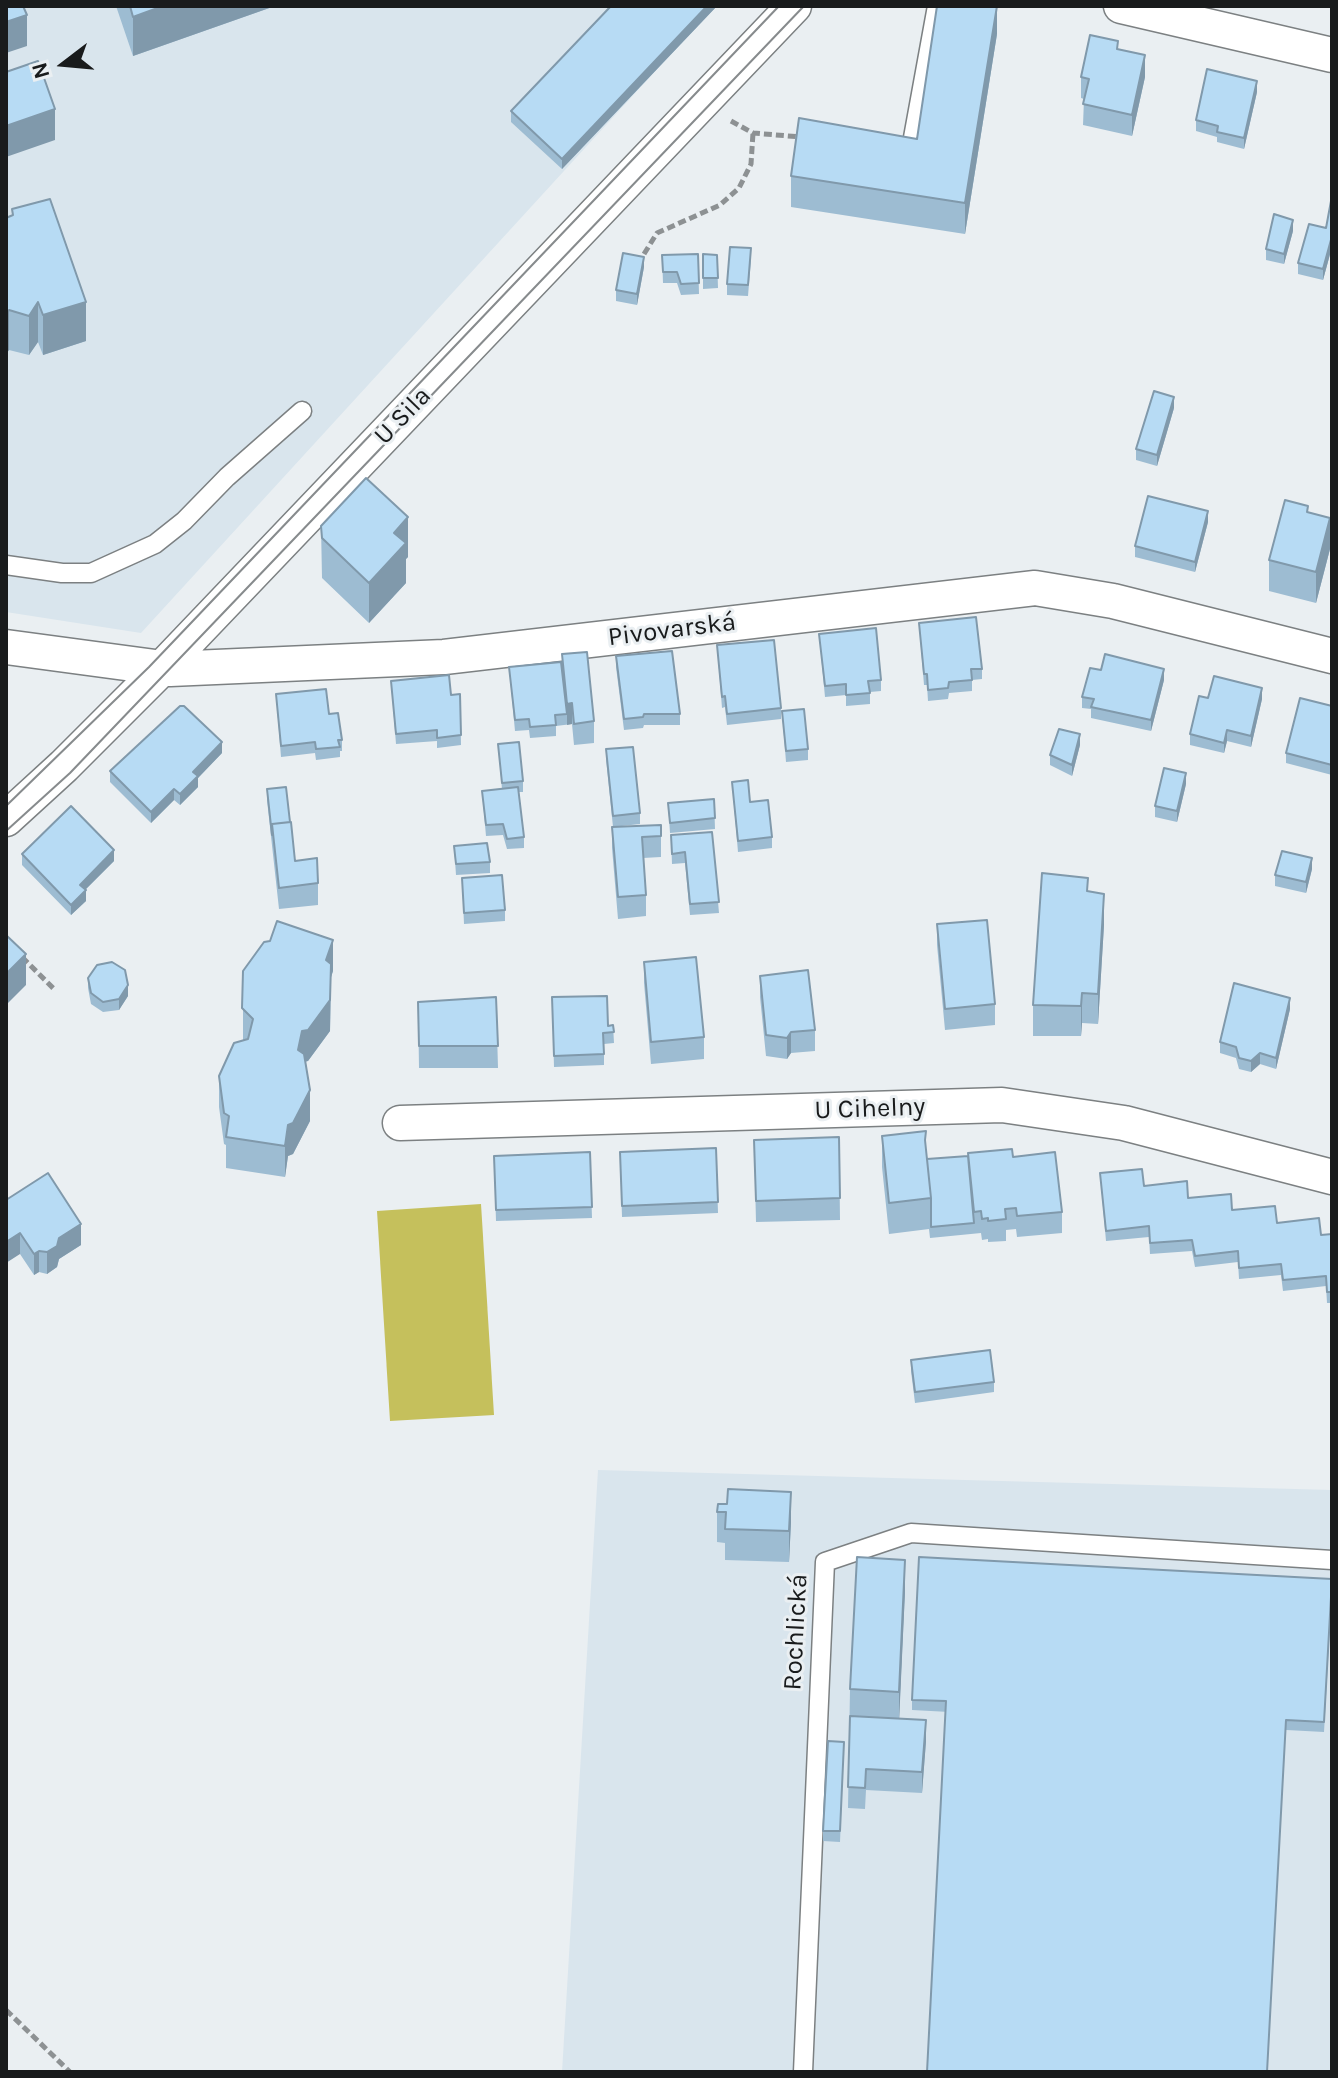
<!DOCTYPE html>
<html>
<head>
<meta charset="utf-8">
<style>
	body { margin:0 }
	#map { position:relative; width:1338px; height:2078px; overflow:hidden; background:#eaeff2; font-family:Karla,sans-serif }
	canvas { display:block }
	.frame { position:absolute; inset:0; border:8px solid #191b1c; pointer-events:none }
	.north { position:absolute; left:24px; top:24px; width:80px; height:80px; -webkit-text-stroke:6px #eaeff2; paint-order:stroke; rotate:254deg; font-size:22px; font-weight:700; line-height:32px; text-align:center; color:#191b1c }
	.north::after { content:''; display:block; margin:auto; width:28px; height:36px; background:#191b1c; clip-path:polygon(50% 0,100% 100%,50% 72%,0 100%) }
</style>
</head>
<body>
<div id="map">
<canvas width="1338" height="2078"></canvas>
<div class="frame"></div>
<div class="north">N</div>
</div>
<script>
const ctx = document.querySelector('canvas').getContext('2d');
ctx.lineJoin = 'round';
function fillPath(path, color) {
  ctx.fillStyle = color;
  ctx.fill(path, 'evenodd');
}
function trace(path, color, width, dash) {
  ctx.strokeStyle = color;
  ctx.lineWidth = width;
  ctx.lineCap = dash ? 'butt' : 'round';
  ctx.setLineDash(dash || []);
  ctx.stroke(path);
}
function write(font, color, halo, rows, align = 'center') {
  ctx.font = font + ' Karla,sans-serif';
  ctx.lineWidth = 6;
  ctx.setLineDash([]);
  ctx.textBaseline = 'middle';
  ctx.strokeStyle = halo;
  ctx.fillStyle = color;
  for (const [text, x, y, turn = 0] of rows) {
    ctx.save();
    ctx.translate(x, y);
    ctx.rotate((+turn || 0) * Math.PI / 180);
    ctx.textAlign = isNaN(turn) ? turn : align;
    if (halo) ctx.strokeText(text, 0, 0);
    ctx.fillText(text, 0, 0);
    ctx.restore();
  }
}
fillPath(new Path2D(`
	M6,6H715L141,633L6,612Z
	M598,1470L1332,1490V2072H562Z`), '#d9e5ed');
fillPath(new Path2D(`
	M481,1204L494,1415L390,1421L377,1211Z`), '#c5c05c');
const lane = new Path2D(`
	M910,154L937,6
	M6,565L62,573H91L155,544L184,521L227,477L302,411
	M803,2072L825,1562L911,1533L1332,1560`);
const street = new Path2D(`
	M1121,6L1332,55
	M6,647L170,669L444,657L1035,588L1113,601L1332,656
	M6,819L64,766L164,666L794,6
	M400,1123L1002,1105L1124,1123L1332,1177`);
trace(lane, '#7c8082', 21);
trace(street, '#7c8082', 37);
trace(new Path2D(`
	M731,121L753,133L801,137
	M644,254L657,233L720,205L739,188L751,164L753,133
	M22,957L55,990
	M6,2010L70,2072`), '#8d9193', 5, [8, 4]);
trace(lane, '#fff', 18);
trace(street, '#fff', 34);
trace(new Path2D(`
	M6,806L149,667L779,6
	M6,831L70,773L804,6`), '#878b8d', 2);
fillPath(new Path2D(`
	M116,6H275L133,56Z
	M647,6H717L562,169L511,122V111Z
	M997,34L965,234L791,207V176L917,139Z
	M1118,49L1145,77L1132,136L1083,125L1084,99L1081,98V77Z
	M1257,92L1244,149L1217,142V137L1196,131V120Z
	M1332,201V247L1323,280L1298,274V263L1326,228Z
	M12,209L86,341L43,355L38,342L29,355L9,350L6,354V218L12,216Z
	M1293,231L1284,264L1266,260V249Z
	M698,254L699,294L681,295L677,283H663L662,255Z
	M703,254L717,255L718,288L703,289Z
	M751,259L748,296L727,295V284Z
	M644,267L637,305L616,301V290Z
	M1174,408L1157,466L1136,460V449Z
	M1308,513L1330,549L1316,603L1269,591V560Z
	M1208,522L1195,572L1135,557V546Z
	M321,526L408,557L406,559V583L369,623L322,578Z
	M919,623L982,669V679L972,680V691L949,693L948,699L928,701L927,685H924Z
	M819,634L881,680V691L870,692V704L846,706V695L825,697Z
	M717,645L781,708V719L727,725L725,707L722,708Z
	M562,654L594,721V743L574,745L572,724L556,726V736L530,738L529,730L515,731L509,667L562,669Z
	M616,656L680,714V725H644L643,728L624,730L616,667Z
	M1101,670L1164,680L1151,731L1091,718V709L1082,708V697Z
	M391,681L451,695L460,694L461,745L437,748V741L396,744Z
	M276,694L329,714L342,740V751H340V757L316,760L315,753L281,757Z
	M1208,698L1262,699L1251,747L1227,741L1224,753L1190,745V734Z
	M1332,706V775L1286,763V753Z
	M782,711L808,749V760L786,762Z
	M498,744L523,781V792H519L524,837V848L507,849L503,835L486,836L482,791L502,789Z
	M1080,745L1072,776L1050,765V755Z
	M606,749L640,813V824L613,827L661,825V857L643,858L646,895V916L618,919L612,848V827H613L606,759Z
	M222,753L198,778V787L180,805L174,800L151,823L110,782V771Z
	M732,782L750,802L772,837V848L738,852Z
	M1186,784L1177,822L1155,817V806Z
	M267,789L295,861L318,883V905L279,909L267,800Z
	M714,799L715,829L670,833L668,803Z
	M712,832L719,913L690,915L685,863L672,864L671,835Z
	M454,846L490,862V873L456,875Z
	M22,854L114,861L85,890L86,901L71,915L22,865Z
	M1312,869L1306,893L1275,886V875Z
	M462,878L505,910V921L464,924Z
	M937,924L995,1004V1025L945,1030L937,945Z
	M1104,925L1098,1024L1082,1023L1081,1036H1033V1005Z
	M644,962L704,1037V1059L651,1064L644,983Z
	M243,971H333L331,977L330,1031L308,1061L305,1062L310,1121L293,1154L288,1156L285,1177L226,1168V1145L224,1144L219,1107V1076L243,1040Z
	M760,976L815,1030V1051L791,1053L787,1059L766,1056L760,997Z
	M88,978L128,996L119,1010L103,1012L91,1004L88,988Z
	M496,997L498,1068H419L418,1002Z
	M552,997L608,1026L613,1025L614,1043L604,1044V1065L554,1067Z
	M1290,1009L1276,1069L1260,1064L1251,1072L1239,1069L1236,1058L1220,1053V1042Z
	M882,1136L926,1154L927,1159L1013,1157L1062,1212V1233L1017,1237L1016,1229L1006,1230V1241L988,1242V1239L982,1240L981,1233L930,1238L929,1229L889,1234L882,1167Z
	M839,1137L840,1220L756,1222L754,1140Z
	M716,1148L718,1213L622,1217L620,1152Z
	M590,1152L592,1218L496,1221L494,1156Z
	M1100,1173L1321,1235L1332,1234V1303H1327L1326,1286L1283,1291L1281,1275L1239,1279L1238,1262L1195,1267L1192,1251L1150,1254L1149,1237L1106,1241Z
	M6,1200L81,1245L59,1259L57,1267L47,1274L39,1272L34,1275L20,1254Z
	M911,1360L994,1382V1392L915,1403L911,1371Z
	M717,1512L791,1522L789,1562L725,1560V1543L717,1542Z
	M1332,1590L1324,1732L912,1710V1700Z
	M905,1591L899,1718L926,1741L922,1793L866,1790L865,1809L848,1808L850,1689Z
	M844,1742L840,1842L823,1841V1831Z`), '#9dbcd2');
fillPath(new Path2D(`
	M163,6H275L133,56V17Z
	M707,6H717L562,169V159Z
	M997,6V34L965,234V203Z
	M27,15V46L6,53V22Z
	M1145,55V77L1132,136V115Z
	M1257,81V92L1244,149V138Z
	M55,109V140L6,157V126Z
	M1293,220V231L1284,264V254Z
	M1332,236V247L1323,280V269Z
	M644,257V267L637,305V294Z
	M38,302V342L29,355V316Z
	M86,302V341L43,355V315Z
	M9,310V350L6,354V314Z
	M1174,397V408L1157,466V455Z
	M1208,511V522L1195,572V562Z
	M408,517V557L406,559V583L369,623V583L394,533Z
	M1330,518V549L1316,603V572Z
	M1164,669V680L1151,731V720Z
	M1262,688V699L1251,747V736Z
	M572,703V724L567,725V704Z
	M1227,730V741L1224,753V743Z
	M1080,734V745L1072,776V765Z
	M222,742V753L198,778V787L180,805V794L193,772Z
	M1186,773V784L1177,822V811Z
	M174,789V800L151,823V812Z
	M114,850V861L80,895V885Z
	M1312,858V869L1306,893V882Z
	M86,890V901L71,915V905Z
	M1104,894V925L1098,1024V994Z
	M333,940V971L331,977L330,1031L308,1061L302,1062L298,1050L302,1031Z
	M26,954V985L6,1005V974Z
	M128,985V996L119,1010V999Z
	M1082,993V1023L1081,1036V1006Z
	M1290,998V1009L1276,1069V1058Z
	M791,1032V1053L787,1059V1038Z
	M1260,1053V1064L1251,1072V1061Z
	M310,1090V1121L293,1154L288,1156L285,1177V1146L288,1125Z
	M81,1224V1245L59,1259L57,1267L47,1274V1252L59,1238Z
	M20,1233V1254L6,1263V1242Z
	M39,1251V1272L34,1275V1254Z
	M791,1492V1522L789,1562V1531Z
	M905,1560V1591L899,1723V1692Z
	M926,1720V1741L922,1793V1772Z`), '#8099ab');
const building = new Path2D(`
	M6,6H23L27,15L6,22Z
	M130,6H163L133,17Z
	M611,6H644L645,7L647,6H707L562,159L511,111Z
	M937,6H997L965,203L791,176L799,118L917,139Z
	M1090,35L1118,41L1117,49L1145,55L1132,115L1083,104L1089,79L1081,77Z
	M38,61L55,109L6,126V72Z
	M1207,69L1257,81L1244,138L1217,132L1218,126L1196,120Z
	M50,199L86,302L43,315L38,302L29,316L9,310L6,314V218L13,215L12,209Z
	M1331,201L1332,236L1323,269L1298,263L1309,224L1326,228Z
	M1274,214L1293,220L1284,254L1266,249Z
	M730,247L751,248L748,285L727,284Z
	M623,253L644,257L637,294L616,290Z
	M698,254L699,283L681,284L677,272H663L662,255Z
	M703,254L717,255L718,278H703Z
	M1154,391L1174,397L1157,455L1136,449Z
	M366,478L408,517L394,533L406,543L369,583L322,538L321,526Z
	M1148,496L1208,511L1195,562L1135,546Z
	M1285,500L1308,506L1307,512L1330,518L1316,572L1269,560Z
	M976,617L982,669H971L972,680L949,682L948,688L928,690L927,674H924L919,623Z
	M876,628L881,680L868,681L870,693L846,695V684L825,686L819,634Z
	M774,640L781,708L727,714L725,696L722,697L717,645Z
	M672,651L680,714H644L643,717L624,719L616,656Z
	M587,652L594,721L574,724L572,703L567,704L562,654Z
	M1105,654L1164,669L1151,720L1091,707L1094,699L1082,697L1090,668L1101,670Z
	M561,662L567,714L555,715L556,725L530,727L529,719L515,720L509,667Z
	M449,675L451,695L460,694L461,735L437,738V730L396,734L391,681Z
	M1214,676L1262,688L1251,736L1227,730L1224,743L1190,734L1199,696L1208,698Z
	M326,689L329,714L338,713L342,740H338L340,747L316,749L315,742L281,746L276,694Z
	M1300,698L1332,706V765L1286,753Z
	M180,706H184L222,742L193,772L198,776L180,794L174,789L151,812L110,771Z
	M804,709L808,749L786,751L782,711Z
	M1059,729L1080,734L1072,765L1050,755Z
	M519,742L523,781L502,783L498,744Z
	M633,747L640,813L613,816L606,749Z
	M1164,768L1186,773L1177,811L1155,806Z
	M748,780L750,802L768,800L772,837L738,841L732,782Z
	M286,787L290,822L272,824V835L267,789Z
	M518,787L524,837L507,839L503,824L486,825L482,791Z
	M714,799L715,818L670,823L668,803Z
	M71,806L114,850L80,885L86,890L71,905L22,854Z
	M291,822L295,861L317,858L318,883L279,888L272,824Z
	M661,825V836L642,837L646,895L618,897L612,827Z
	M712,832L719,902L690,904L685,852L672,854L671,835Z
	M487,843L490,862L456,864L454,846Z
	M1282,851L1312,858L1306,882L1275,875Z
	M1042,873L1088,878L1087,891L1104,894L1098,994L1082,993L1081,1006L1033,1005Z
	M502,875L505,910L464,913L462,878Z
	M987,920L995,1004L945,1009L937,924Z
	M277,921L333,940L326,960L331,964L330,1000L308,1030L302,1031L298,1050L304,1054L310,1090L293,1123L288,1125L285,1146L226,1137L229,1116L224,1113L219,1076L234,1043L248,1039L253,1019L242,1008L243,971L264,942L270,941Z
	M6,935L26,954L6,974Z
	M696,957L704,1037L651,1042L644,962Z
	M112,962L125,970L128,985L119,999L103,1002L91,993L88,978L97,965Z
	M808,970L815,1030L791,1032L787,1038L766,1035L760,976Z
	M1234,983L1290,998L1276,1058L1260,1053L1251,1061L1239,1058L1236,1047L1220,1042Z
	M607,996L608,1026L613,1025L614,1032L603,1033L604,1054L554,1056L552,997Z
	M496,997L498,1046H419L418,1002Z
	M926,1131L925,1140L931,1198L889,1203L882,1136Z
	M839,1137L840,1198L756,1201L754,1140Z
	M716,1148L718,1202L622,1206L620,1152Z
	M1012,1149L1013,1157L1055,1152L1062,1212L1017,1216L1016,1208L1005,1209L1006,1219L988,1221V1218L982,1219L981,1211L974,1212L968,1153Z
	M590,1152L592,1207L496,1210L494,1156Z
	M968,1156L974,1223L931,1227V1198L927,1159Z
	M1142,1169L1144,1186L1187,1181L1188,1198L1231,1194L1232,1210L1275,1206L1277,1223L1319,1218L1321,1235L1332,1234V1292H1327L1326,1276L1283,1280L1281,1264L1239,1268L1238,1251L1195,1256L1192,1240L1150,1243L1149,1226L1106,1231L1100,1173Z
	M48,1173L81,1224L59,1238L57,1246L47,1252L39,1251L34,1254L20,1233L6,1242V1200Z
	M990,1350L994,1382L915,1392L911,1360Z
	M728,1489L791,1492L789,1531L725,1529L726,1512H717L718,1504H727Z
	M857,1557L905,1560L899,1692L850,1689Z
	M919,1557L1332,1579L1324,1722L1286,1720L1267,2072H927L946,1701L912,1700Z
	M850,1716L926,1720L922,1772L866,1769L865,1788L848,1787Z
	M828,1741L844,1742L840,1831H823Z`);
fillPath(building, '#b7dbf4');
trace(building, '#8099ab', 2);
write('26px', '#191b1c', '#eaeff2', [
	["U Sila",403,416,-46],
	["Pivovarská",672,630,-7],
	["U Cihelny",870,1109,-2],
	["Rochlická",796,1632,-87]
]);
</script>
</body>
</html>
